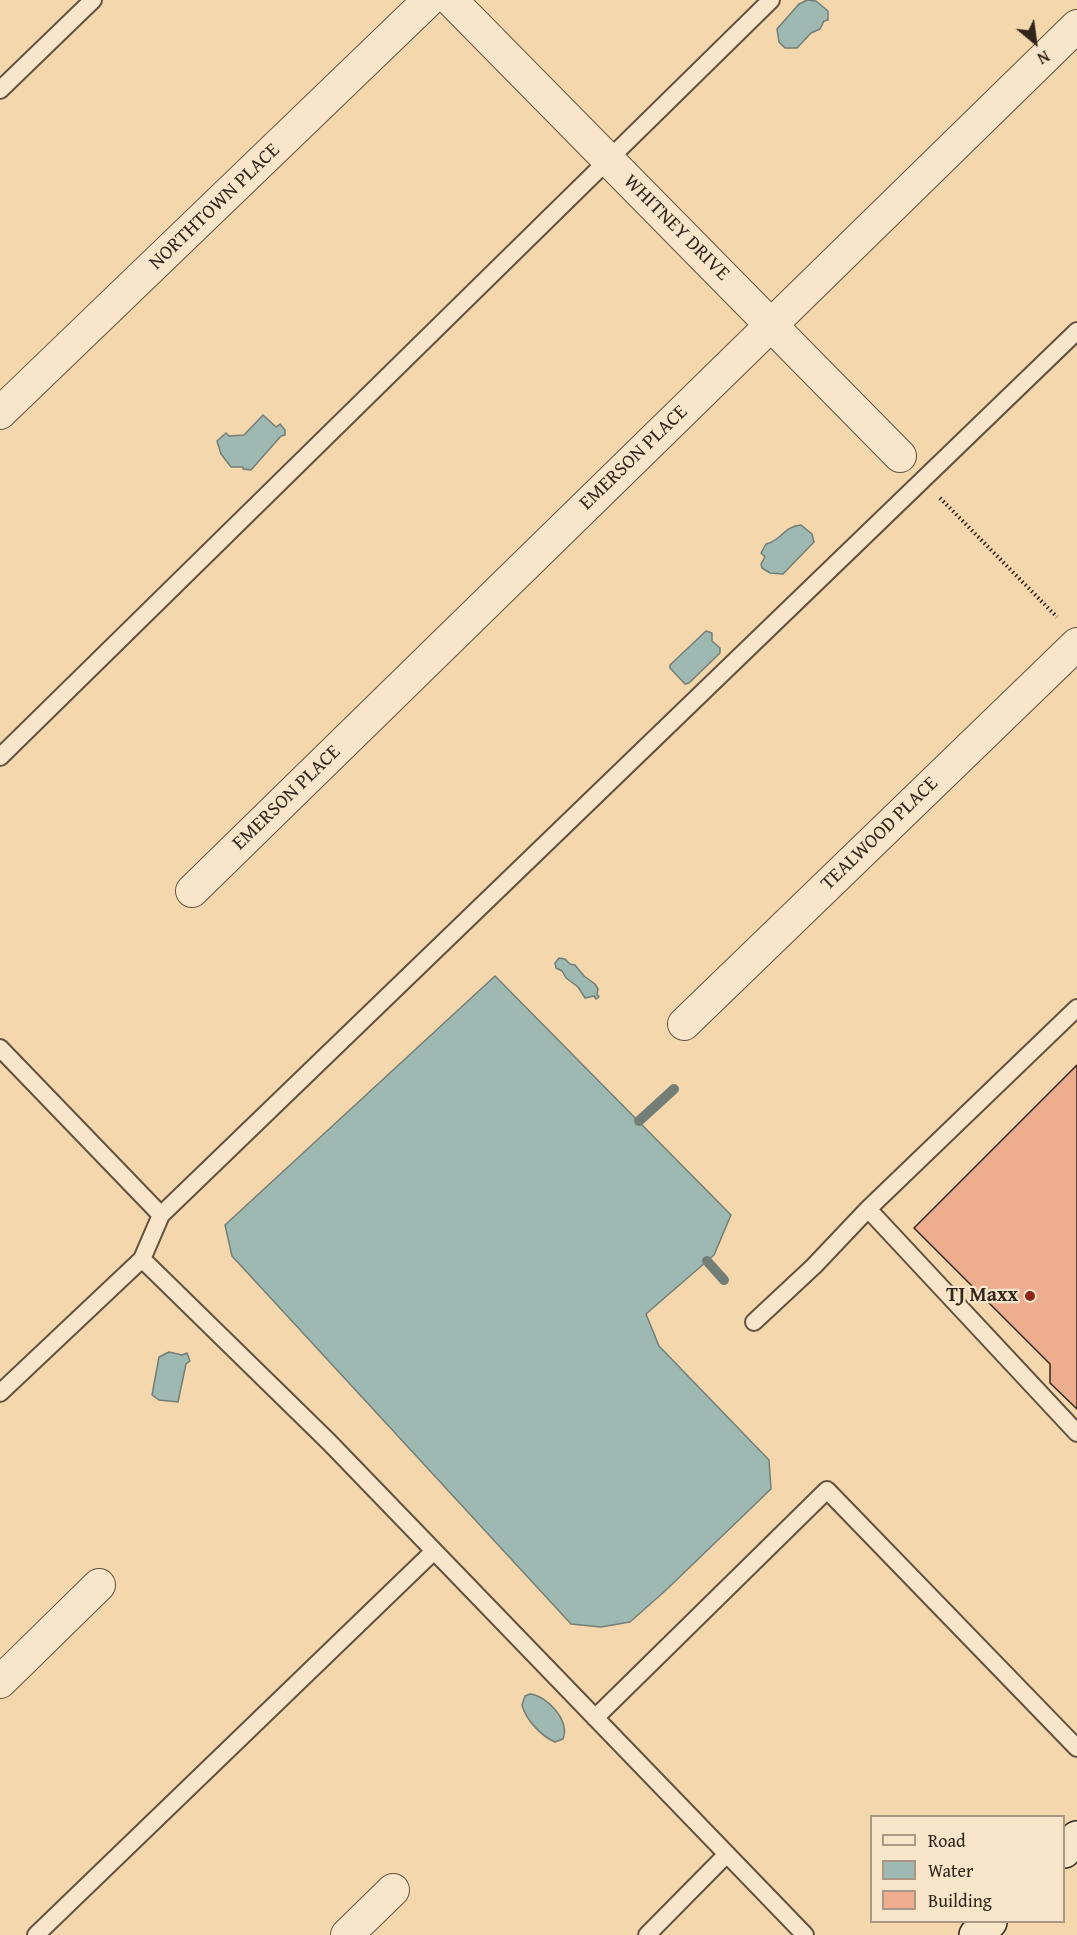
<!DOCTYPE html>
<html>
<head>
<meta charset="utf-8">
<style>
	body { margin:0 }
	#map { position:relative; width:1077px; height:1935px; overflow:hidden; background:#f5d7ae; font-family:"Gentium Book Plus",serif }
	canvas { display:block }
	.legend { position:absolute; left:870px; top:1815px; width:195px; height:108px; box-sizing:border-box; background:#f8e5ca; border:2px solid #a99984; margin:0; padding:8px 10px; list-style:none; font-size:18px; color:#32261b }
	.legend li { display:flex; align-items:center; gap:12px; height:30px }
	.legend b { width:30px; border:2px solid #a99984 }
	.north { position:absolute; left:1005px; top:12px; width:60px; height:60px; -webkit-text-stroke:4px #f8e5ca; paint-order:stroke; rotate:151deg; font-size:16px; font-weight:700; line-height:24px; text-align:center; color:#32261b }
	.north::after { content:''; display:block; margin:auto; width:21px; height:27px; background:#32261b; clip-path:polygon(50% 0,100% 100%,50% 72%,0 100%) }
</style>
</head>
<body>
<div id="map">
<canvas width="1077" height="1935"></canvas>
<ul class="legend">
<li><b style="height:8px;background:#f8e5ca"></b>Road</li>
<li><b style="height:16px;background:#9eb8b2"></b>Water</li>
<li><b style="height:16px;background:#edad8e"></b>Building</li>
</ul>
<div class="north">N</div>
</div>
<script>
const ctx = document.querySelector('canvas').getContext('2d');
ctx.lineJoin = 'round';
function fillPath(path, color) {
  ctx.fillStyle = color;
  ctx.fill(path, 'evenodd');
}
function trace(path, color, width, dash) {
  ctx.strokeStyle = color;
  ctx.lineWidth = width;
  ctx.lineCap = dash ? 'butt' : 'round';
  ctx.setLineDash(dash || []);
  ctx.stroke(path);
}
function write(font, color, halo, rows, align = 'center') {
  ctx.font = font + ' "Gentium Book Plus",serif';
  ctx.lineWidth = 4.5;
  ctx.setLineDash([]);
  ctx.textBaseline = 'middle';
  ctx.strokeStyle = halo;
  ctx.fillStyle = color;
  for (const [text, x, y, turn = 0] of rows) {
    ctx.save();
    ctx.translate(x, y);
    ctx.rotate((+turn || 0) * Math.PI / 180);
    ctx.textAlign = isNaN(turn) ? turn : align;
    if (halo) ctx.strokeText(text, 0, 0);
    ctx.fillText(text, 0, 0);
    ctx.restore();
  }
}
const water = new Path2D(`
	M807,0L816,1L828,11V20L824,21L820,29L811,33L797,48H785L779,42L777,29L799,4Z
	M263,415L276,427L280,424L285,430V435L281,436L251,470L243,469V467H231L221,454L217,441L226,433L229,436L244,435Z
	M801,525L812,534L814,542L783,574L770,573L762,568L761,564L765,557L761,553L766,544C781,541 784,526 801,525Z
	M706,631L712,633V641L720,648V653L689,683L685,684L670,668V665Z
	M559,958L565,959L570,964L575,965L584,976L595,984L598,989L597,994L599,997L596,999L594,996L585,998L578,987L566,978L562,971L556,968L555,963Z
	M495,976L731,1215L714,1255L646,1314L659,1346L769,1460L771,1489L665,1591L630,1622L601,1627L571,1624L232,1256L225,1225Z
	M169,1352L182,1355L187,1353L190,1361L186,1364L178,1402L159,1400L152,1395L159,1357Z
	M530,1694C548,1696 570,1721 563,1739L555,1742C541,1736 526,1720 522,1705L525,1696Z`);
fillPath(water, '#9eb8b2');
trace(water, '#737e76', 1.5);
trace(new Path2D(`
	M639,1121L674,1089
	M707,1261L724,1280`), '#737e76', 10);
const building = new Path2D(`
	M1077,1065V1409L1050,1383V1364L914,1228Z`);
fillPath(building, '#edad8e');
trace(building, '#32261b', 1.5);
const lane = new Path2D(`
	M0,90L93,0
	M0,757L771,0
	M0,1048L161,1215
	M868,1209L1077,1008
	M142,1259L329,1442L805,1935
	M754,1322L814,1266L868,1209L1077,1433
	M0,1393L142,1259L161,1215L1077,331
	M595,1718L827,1490L1077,1748
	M36,1935L434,1551
	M647,1935L727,1854`);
const street = new Path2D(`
	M451,0L900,456
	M0,413L429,0
	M192,891L1077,26
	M684,1024L1077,644
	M0,1682L99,1585
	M347,1935L393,1890`);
const secondary = new Path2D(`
	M1064,1851L1077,1838
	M976,1935L990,1922`);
trace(lane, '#635240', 20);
trace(street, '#635240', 34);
trace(secondary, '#32261b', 36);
trace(new Path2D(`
	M940,498L1057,617`), '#32261b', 4, [1.5, 3]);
trace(lane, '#f8e5ca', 16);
trace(street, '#f8e5ca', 32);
trace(secondary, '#f8e5ca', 33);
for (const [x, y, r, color] of [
	[1030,1296,6,"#8f2418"]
]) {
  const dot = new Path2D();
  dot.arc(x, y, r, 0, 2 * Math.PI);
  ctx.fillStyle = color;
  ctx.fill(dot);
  trace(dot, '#f8e5ca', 2);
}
write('20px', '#32261b', '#f8e5ca', [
	["NORTHTOWN PLACE",215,207,-44],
	["WHITNEY DRIVE",676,228,45],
	["EMERSON PLACE",634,458,-44],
	["EMERSON PLACE",287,798,-44],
	["TEALWOOD PLACE",880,834,-44]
]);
write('bold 20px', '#32261b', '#f8e5ca', [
	["TJ Maxx",1018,1296]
], 'right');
</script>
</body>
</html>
